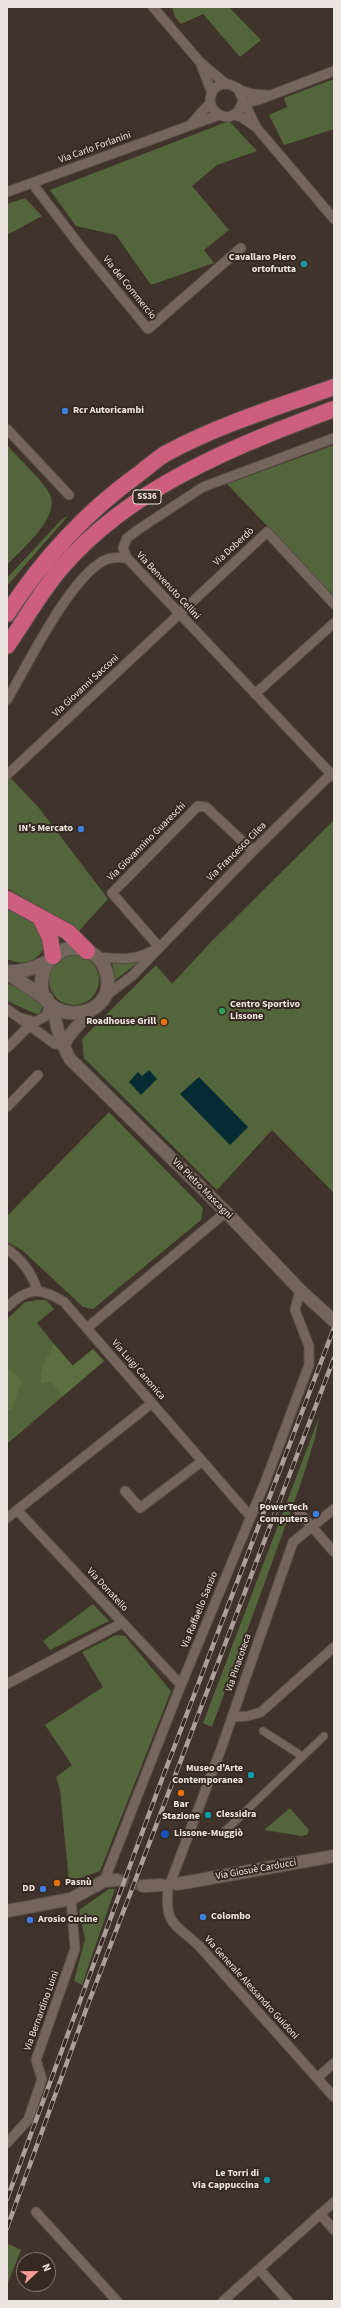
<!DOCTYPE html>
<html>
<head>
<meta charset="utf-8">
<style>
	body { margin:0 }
	#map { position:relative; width:341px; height:2308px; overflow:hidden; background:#40332b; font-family:"Source Sans 3",sans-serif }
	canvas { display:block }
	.frame { position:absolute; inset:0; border:8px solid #ece4de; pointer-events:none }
	.north { position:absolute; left:16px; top:2252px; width:40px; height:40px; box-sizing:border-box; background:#362921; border:1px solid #7f746d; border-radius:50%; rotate:68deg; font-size:11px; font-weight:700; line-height:16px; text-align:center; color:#ece4de }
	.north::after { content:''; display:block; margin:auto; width:14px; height:18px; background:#f59b9a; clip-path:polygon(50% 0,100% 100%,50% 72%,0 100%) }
</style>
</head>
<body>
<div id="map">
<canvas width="341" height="2308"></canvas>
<div class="frame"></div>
<div class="north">N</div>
</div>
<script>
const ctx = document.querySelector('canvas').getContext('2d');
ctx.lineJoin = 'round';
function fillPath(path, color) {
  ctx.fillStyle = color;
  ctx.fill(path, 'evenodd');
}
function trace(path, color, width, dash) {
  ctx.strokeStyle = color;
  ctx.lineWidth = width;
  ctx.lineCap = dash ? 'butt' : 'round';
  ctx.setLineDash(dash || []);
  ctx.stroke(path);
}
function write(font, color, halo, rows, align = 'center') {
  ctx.font = font + ' "Source Sans 3",sans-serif';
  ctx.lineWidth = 4;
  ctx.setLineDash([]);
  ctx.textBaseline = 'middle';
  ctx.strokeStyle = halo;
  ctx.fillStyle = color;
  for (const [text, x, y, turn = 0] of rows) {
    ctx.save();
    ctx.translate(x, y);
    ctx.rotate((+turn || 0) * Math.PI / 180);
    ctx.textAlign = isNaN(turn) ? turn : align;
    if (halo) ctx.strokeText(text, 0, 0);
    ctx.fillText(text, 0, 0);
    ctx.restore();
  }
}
fillPath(new Path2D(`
	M172,7H229L261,40L240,57L203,14L181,24L175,17Z
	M334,79V129L284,145L269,115L287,107L284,98Z
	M229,121L257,151L217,165L192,186L229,230L204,250L214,263L151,285L116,235L76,226L50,190Z
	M25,198L42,216L7,235V204Z
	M7,445C17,457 47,484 51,497C58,519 21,550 7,565Z
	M334,445V596L227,484Z
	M68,516L7,586V578L62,519Z
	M7,774L39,808L108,899L79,931L7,888Z
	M334,820V1193L272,1130L217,1190L84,1058L82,1039L156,965L172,984L210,943Z
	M7,907L40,926L45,946C37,963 23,966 7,959Z
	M49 980a25 25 0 1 1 50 0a25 25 0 1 1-50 0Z
	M112,962H139L115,980Z
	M7,983L38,998L43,1005L40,1013L36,1014L7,1001Z
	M109,1112L203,1208L201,1220L93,1309L83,1307L22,1250L7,1242V1216Z
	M37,1300H46L54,1309L37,1323L72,1366L93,1349L104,1361L7,1444V1319L25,1302Z
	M319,1417L315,1438L301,1483L212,1727L203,1723Z
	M93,1604L109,1621L50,1650L43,1641Z
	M116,1635L125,1636L171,1691L100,1871L69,1882L60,1790L56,1777L72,1765L45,1725L103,1687L82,1652Z
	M290,1808L309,1830L307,1835L301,1836L264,1830Z
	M109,1889H115L82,1985L74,1981L85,1939L79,1910Z
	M9,2244L21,2250L7,2285V2249Z`), '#53653a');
fillPath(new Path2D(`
	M54,1344L73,1366L93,1349L104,1361L63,1396L51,1382L41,1384C39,1367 48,1358 54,1344Z
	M7,1369L20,1378L21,1383L11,1410H7Z`), '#5b6f40');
fillPath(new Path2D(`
	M149,1070L157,1079L141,1095L129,1082L138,1072L142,1076Z
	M199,1077L248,1127L230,1145L180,1094Z`), '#052b33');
trace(new Path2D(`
	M117,1880H123L143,1886`), '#5a4e46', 12, [12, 6]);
const pedestrian = new Path2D(`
	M263,1731L302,1756
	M224,1832L324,1736`);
const minor = new Path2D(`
	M153,7L200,62L212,93
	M201,63L226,84
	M238,88L243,101L238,112L229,117C205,116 204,85 226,84C233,84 237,89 243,91C250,94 260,95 268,95
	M243,104L258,100L334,71
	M243,104L248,110L256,127
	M234,115L241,117L256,127L334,219
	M192,123L210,103
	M32,183L80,246L148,329L241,248
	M7,192L219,115
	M7,429L69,495
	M334,438L203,487L139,529L127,538L123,548L127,558L334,777
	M255,694L334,623
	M7,700C28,664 68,581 103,561C110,557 119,557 127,558
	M7,775L267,532L334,604
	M159,947L112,893L198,806L206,807L253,851
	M97,957C117,959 134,961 152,951
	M104,997L132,976L253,851L331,774
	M7,1009L55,1044L64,1045
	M21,1018L35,1022L46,1016L50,1004
	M7,1048L29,1026
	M7,1107L38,1075
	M7,1249C22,1260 32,1272 37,1290
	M7,1307C28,1287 40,1287 64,1302L250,1516
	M87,1328L226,1212
	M125,1491L140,1508L201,1462
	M334,1509L293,1542L221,1749L168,1889C164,1926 177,1924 200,1947L334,2097
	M17,1510L181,1685
	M299,1512L334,1552
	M7,1518L152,1403
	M7,1684L122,1623
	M232,1717L248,1716L261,1712L334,1647
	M104,1881L181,1685L266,1480L309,1365V1346L295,1310L300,1290
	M317,2078L334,2063
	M7,2143L28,2120L42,2079L36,2060L75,1949L71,1899
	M36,2212L117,2301
	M320,2214L334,2230
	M259,2269L288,2301
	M223,2301L334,2202`);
const tertiary = new Path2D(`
	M55,1008C54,1025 62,1044 70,1059L226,1212L300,1290L334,1321
	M64,1045L68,1037L91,1010
	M177,1884L334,1856
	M143,1886L162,1885
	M7,1911L71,1899L104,1881L117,1880`);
const secondary = new Path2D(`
	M7,972C20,972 33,969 45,963C58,957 60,945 80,949C92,951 102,959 106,971C123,1030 16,1026 47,963
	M7,973L47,999`);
const trunk = new Path2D(`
	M7,614C42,560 84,514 136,476C146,469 155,460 165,454C218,425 277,407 334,387
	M7,646C25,620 41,591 62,567C132,486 237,445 334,409
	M7,899L68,932L87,951
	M41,919L50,938L53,956`);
trace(pedestrian, '#5a4f48', 9);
trace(minor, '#5a4f48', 11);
trace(tertiary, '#5a4f48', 14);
trace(secondary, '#5a4f48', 15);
trace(trunk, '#5a4f48', 18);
trace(pedestrian, '#75665d', 7);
trace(minor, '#75665d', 9);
trace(tertiary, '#75665d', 12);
trace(secondary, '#75665d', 13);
trace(trunk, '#ce5e7e', 16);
const rail = new Path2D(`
	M7,2199L159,1787L334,1328
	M7,2228L87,2007L334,1358`);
trace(rail, '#aaa099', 4.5);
trace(rail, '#362921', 3, [9]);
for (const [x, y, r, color] of [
	[304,264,4,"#0f9aa8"],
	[65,411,4,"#3f7fe0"],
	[81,829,4,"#3f7fe0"],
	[222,1011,4,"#2e9e5b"],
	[164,1022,4,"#e8710a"],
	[316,1514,4,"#3f7fe0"],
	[251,1775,4,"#0f9aa8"],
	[181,1793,4,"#e8710a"],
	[208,1815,4,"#0f9aa8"],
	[165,1834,5,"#1a4fb4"],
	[57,1883,4,"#e8710a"],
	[43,1889,4,"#3f7fe0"],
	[203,1917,4,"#3f7fe0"],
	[30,1920,4,"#3f7fe0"],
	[267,2180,4,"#0f9aa8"]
]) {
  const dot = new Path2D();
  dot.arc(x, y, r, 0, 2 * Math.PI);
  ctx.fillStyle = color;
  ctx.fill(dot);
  trace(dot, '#362921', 1.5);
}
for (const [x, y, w] of [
	[147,497,28]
]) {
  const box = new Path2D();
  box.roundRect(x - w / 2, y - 7, w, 14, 3);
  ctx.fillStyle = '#362921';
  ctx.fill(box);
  trace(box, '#ece4de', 1);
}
write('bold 9px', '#ece4de', null, [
	["SS36",147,497]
]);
write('10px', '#ece4de', '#362921', [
	["Via Carlo Forlanini",95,148,-20],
	["Via del Commercio",129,288,51],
	["Via Doberdò",234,547,-43],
	["Via Benvenuto Cellini",168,586,47],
	["Via Giovanni Sacconi",86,686,-43],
	["Via Giovannino Guareschi",147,842,-45],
	["Via Francesco Cilea",237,852,-45],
	["Via Pietro Mascagni",202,1189,45],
	["Via Luigi Canonica",138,1370,49],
	["Via Donatello",107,1590,47],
	["Via Raffaello Sanzio",200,1610,-68],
	["Via Pinacoteca",239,1663,-71],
	["Via Giosuè Carducci",256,1870,-10],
	["Via Generale Alessandro Guidoni",251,1988,48],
	["Via Bernardino Luini",42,2011,-70]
]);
write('bold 10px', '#ece4de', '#362921', [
	["Cavallaro Piero",296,258],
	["ortofrutta",296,270],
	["Rcr Autoricambi",73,411,"left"],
	["IN's Mercato",73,829],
	["Centro Sportivo",230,1005,"left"],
	["Lissone",230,1017,"left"],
	["Roadhouse Grill",156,1022],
	["PowerTech",308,1508],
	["Computers",308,1520],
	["Museo d'Arte",243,1769],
	["Contemporanea",243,1781],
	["Bar",181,1805,"center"],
	["Stazione",181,1817,"center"],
	["Clessidra",216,1815,"left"],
	["Lissone-Muggiò",174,1834,"left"],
	["Pasnù",65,1883,"left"],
	["DD",35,1889],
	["Colombo",211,1917,"left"],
	["Arosio Cucine",38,1920,"left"],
	["Le Torri di",259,2174],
	["Via Cappuccina",259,2186]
], 'right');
</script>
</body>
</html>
